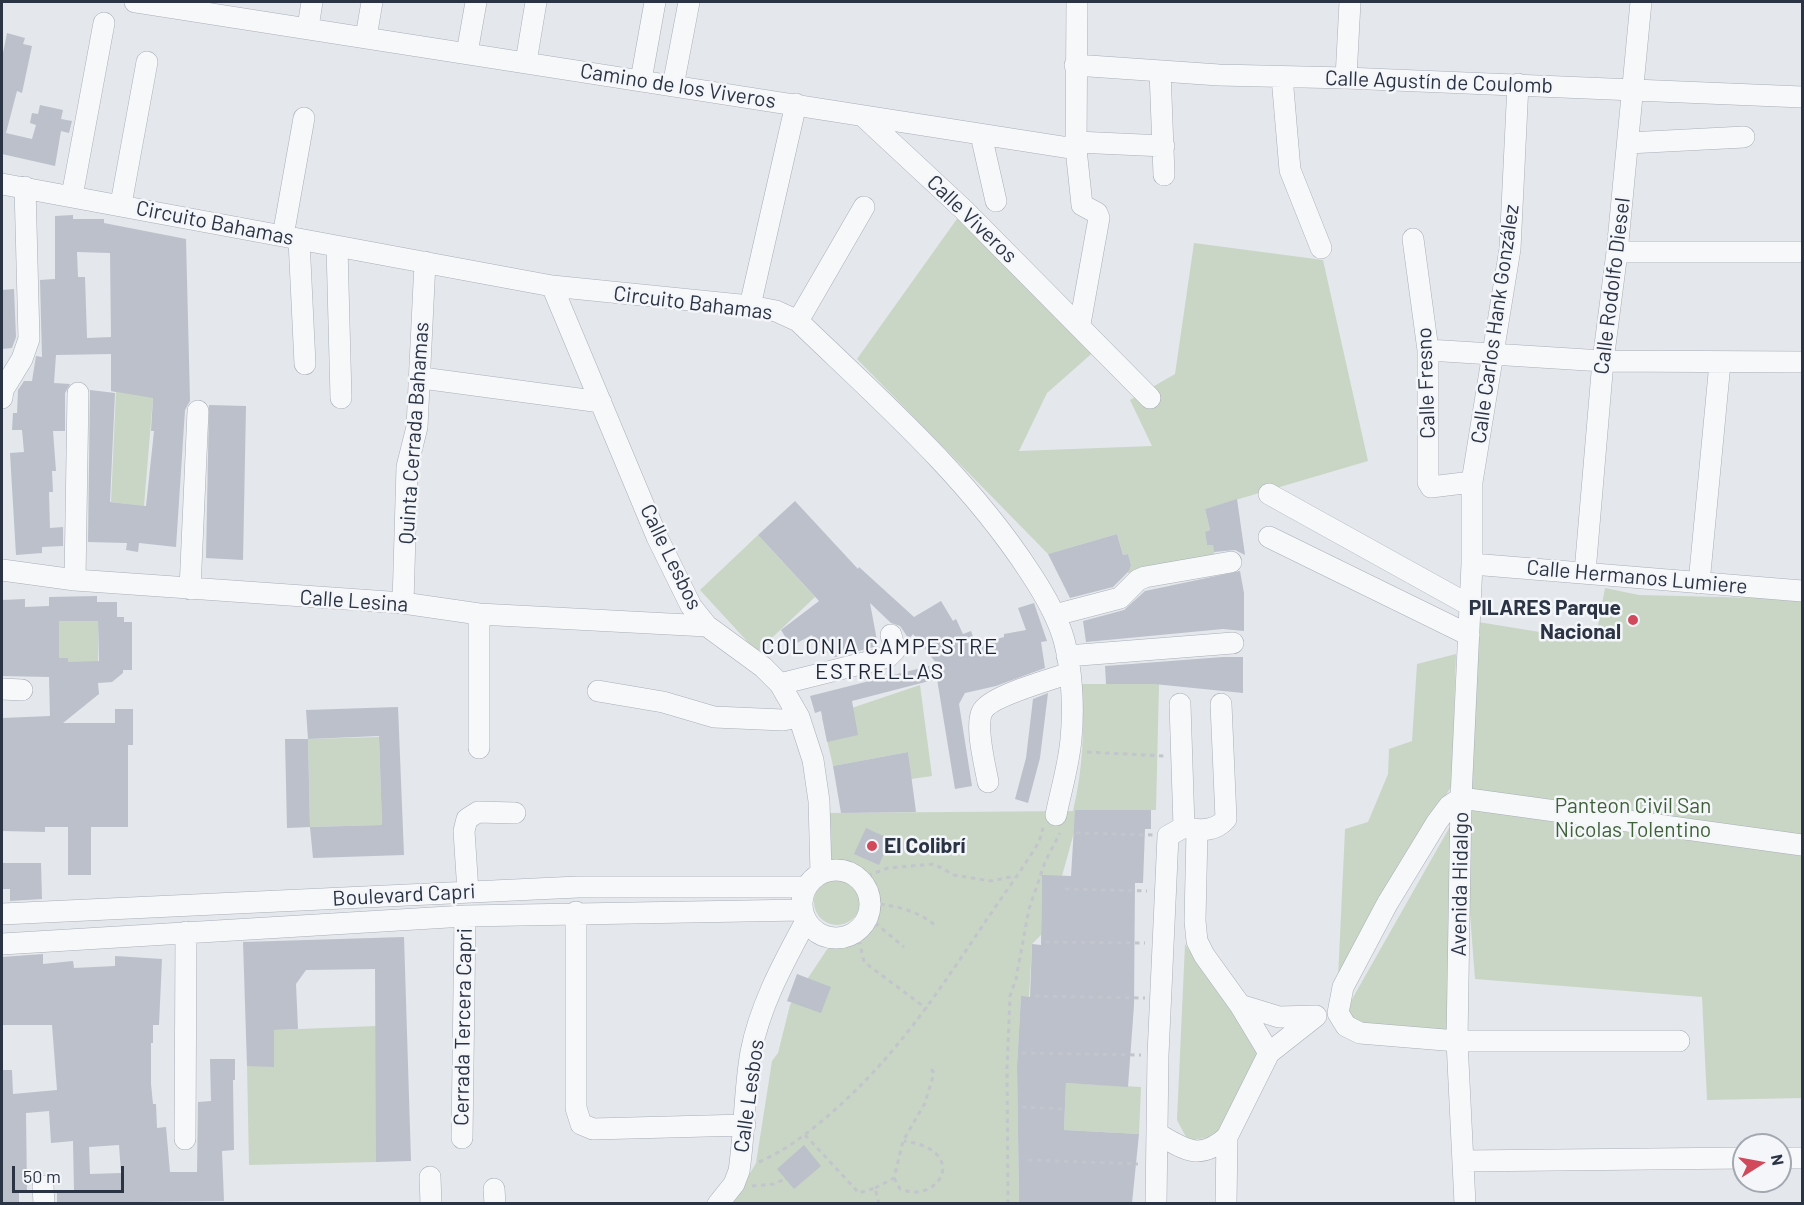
<!DOCTYPE html>
<html>
<head>
<meta charset="utf-8">
<style>
	body { margin:0 }
	#map { position:relative; width:1804px; height:1205px; overflow:hidden; background:#e4e7ec; font-family:Barlow,sans-serif }
	canvas { display:block }
	.frame { position:absolute; inset:0; border:3px solid #2b3445; pointer-events:none }
	.north { position:absolute; left:1732px; top:1133px; width:60px; height:60px; box-sizing:border-box; background:#f4f6f9; border:2px solid #a4a8b1; border-radius:50%; rotate:79deg; font-size:16px; font-weight:700; line-height:24px; text-align:center; color:#2b3445 }
	.north::after { content:''; display:block; margin:auto; width:21px; height:27px; background:#d1495b; clip-path:polygon(50% 0,100% 100%,50% 72%,0 100%) }
	.scale { position:absolute; left:12px; top:1166px; width:112px; height:27px; box-sizing:border-box; border:3px solid #2b3445; border-top:0; padding-left:8px; font-size:18px; line-height:21px; white-space:nowrap; color:#2b3445; -webkit-text-stroke:4px #f4f6f9; paint-order:stroke }
</style>
</head>
<body>
<div id="map">
<canvas width="1804" height="1205"></canvas>
<div class="frame"></div>
<div class="north">N</div>
<div class="scale">50 m</div>
</div>
<script>
const ctx = document.querySelector('canvas').getContext('2d');
ctx.lineJoin = 'round';
function fillPath(path, color) {
  ctx.fillStyle = color;
  ctx.fill(path, 'evenodd');
}
function trace(path, color, width, dash) {
  ctx.strokeStyle = color;
  ctx.lineWidth = width;
  ctx.lineCap = dash ? 'butt' : 'round';
  ctx.setLineDash(dash || []);
  ctx.stroke(path);
}
function write(font, color, halo, rows, align = 'center') {
  ctx.font = font + ' Barlow,sans-serif';
  ctx.lineWidth = 5;
  ctx.setLineDash([]);
  ctx.textBaseline = 'middle';
  ctx.strokeStyle = halo;
  ctx.fillStyle = color;
  for (const [text, x, y, turn = 0] of rows) {
    ctx.save();
    ctx.translate(x, y);
    ctx.rotate((+turn || 0) * Math.PI / 180);
    ctx.textAlign = isNaN(turn) ? turn : align;
    if (halo) ctx.strokeText(text, 0, 0);
    ctx.fillText(text, 0, 0);
    ctx.restore();
  }
}
fillPath(new Path2D(`
	M959,216L1097,349L1047,393L1019,451L1152,446L1130,400L1175,374L1194,243L1323,260L1368,461L1205,509L1210,530L1205,532L1207,545H1213L1216,562L1128,573L1131,565L1128,554L1123,555L1117,534L1048,554L857,359Z
	M111,335L153,398L144,506L111,502L116,392L111,391Z
	M758,535L815,597L757,652L700,590Z
	M1605,588L1639,595L1802,599V1098L1707,1100L1702,997L1475,979L1461,798L1472,621L1595,641Z
	M59,621H98V662H68L59,658Z
	M1456,654L1452,785L1338,979L1345,829L1368,822L1388,774L1389,749L1412,741L1417,664Z
	M1081,684H1159L1156,810H1075V829L1062,876H1042L1041,935L1032,944L1029,997H1021L1017,1066L1019,1203L732,1204L756,1163L772,1061L778,1053L790,1005L834,939C884,934 882,872 832,869L827,813L1073,811C1083,769 1085,728 1081,684Z
	M920,685L932,776L911,779L908,752L833,766L822,718Z
	M379,737L382,825L310,827L308,739Z
	M1452,823L1456,1032L1370,1027L1347,1016V1008Z
	M814 902a23 23 0 1 1 46 0a23 23 0 1 1-46 0Z
	M1185,944L1258,1050L1256,1062L1228,1123L1209,1137L1194,1140L1186,1137L1177,1120Z
	M376,1026V1162L249,1165L247,1066H274V1030Z
	M1066,1083L1141,1087L1139,1134L1064,1130Z`), '#c9d6c5');
fillPath(new Path2D(`
	M7,33L25,38L23,44L32,46L22,93L17,91L6,133L32,139L36,125L30,123L32,113L38,114L40,105L63,110L61,119L72,121L69,133L61,131L55,166L2,154V58Z
	M73,215V219H104V223L186,239L190,401L185,410L176,547L139,543L138,552L126,550L127,543L88,542L90,390L115,393L110,502L146,506L154,431H151L153,398L111,391V354L56,355L54,383L70,384L65,393V431H53L56,471H52L53,492H49L50,528L63,527V546L42,547V553L16,555L10,453L24,452L22,430H12L13,413H17L18,390L24,381H32L36,356L42,357L40,280L55,279V216ZM77,252L110,253L111,337L87,338L85,277H78Z
	M14,289L16,337L12,348L2,349V290Z
	M209,405L246,406L243,560L206,558Z
	M1237,499L1245,555L1235,550L1214,552L1213,545H1207L1205,532L1210,530L1205,509Z
	M795,501L858,569L859,567L914,617L941,601L953,621L956,619L963,634L971,631L976,645L1004,637V634L1026,630L1018,608L1034,603L1047,641L1041,642L1045,668L996,686L965,693L959,704L972,786L955,789L937,679L852,701L858,735L827,742L821,711L815,713L810,696L937,664L913,634L909,639L900,626L891,623L870,603L878,646L835,657L824,651L815,653L812,635L791,646L781,630L819,601L758,535Z
	M1117,534L1123,555L1128,554L1131,565L1129,571L1113,587L1070,598L1048,554Z
	M1240,571L1244,593V631L1223,629L1086,642L1083,621L1124,610L1145,591Z
	M97,596V602H117V617H124V622H132V670H123V673L112,682L98,683L99,694L63,723H115V709H133V745H128V827H91V875H68V827H45V832L2,831V718L50,716L49,677L2,676V600L25,599V607L49,606V597ZM59,621H98L99,661L68,662V658H59Z
	M1223,657H1243V693L1154,684H1106L1105,666Z
	M1048,693L1040,758L1028,803L1015,799L1026,758L1033,699Z
	M398,707L404,855L313,858L310,827L382,825L379,736L308,739L306,710Z
	M285,739H308L310,827L287,828Z
	M908,752L916,812L841,813L833,766Z
	M1075,810H1151V829H1145L1143,883H1135L1134,1005L1128,1087L1066,1083L1064,1130L1139,1134L1132,1203H1019L1017,1066L1021,996L1030,997L1032,944L1041,945L1042,875L1071,876Z
	M866,828L890,839L879,865L854,854Z
	M2,863H41L42,899L10,901V889H2Z
	M404,937L411,1161L376,1162L375,969L306,970L296,984L298,1029L274,1030V1067L247,1066L243,942Z
	M43,954V964L73,961L74,968L115,966V956L162,959L159,1025H153V1043H151V1084L153,1104H156L157,1128L166,1127L170,1172H197L198,1102L211,1101L210,1059H235V1080H233L234,1150L222,1151L224,1201L57,1203V1191L74,1190L73,1141L51,1143L49,1111L26,1113L27,1190H19V1203H2V1070H12L13,1094L57,1090L52,1025H2V957ZM119,1145L121,1173L90,1174L89,1147Z
	M797,974L831,987L821,1013L787,1001Z
	M804,1145L821,1166L794,1189L777,1169Z`), '#bbc0ca');
const minor = new Path2D(`
	M135,2L1076,149
	M1077,2L1076,149L1082,205L1097,213L1099,218L1080,324
	M308,27L312,2
	M366,37L372,2
	M467,53L476,2
	M526,62L536,2
	M1075,65L1219,75L1346,78L1802,97
	M1160,71L1164,175
	M1282,77L1290,170L1321,248
	M1346,78L1350,2
	M641,80L655,2
	M673,86L689,2
	M863,116L963,209L1150,398
	M981,135L996,201
	M1076,142L1164,146
	M1628,143L1744,137
	M2,184L552,286L750,306L776,311L798,321C879,399 967,476 1029,571C1043,592 1057,615 1064,640C1072,670 1074,708 1071,739C1069,764 1061,790 1056,815
	M72,196L104,23
	M121,204L147,62
	M283,236L304,118
	M1413,239L1428,350V482L1431,487L1472,482
	M299,240L305,364
	M337,247L341,398
	M1617,252H1802
	M552,286L657,537L691,606L707,626L763,667L780,684L799,717L813,760L819,801L821,873
	M750,306L796,104
	M798,321L864,207
	M1428,350L1603,361L1802,362
	M422,378L601,402
	M2,398L3,390L22,359L29,339L25,187
	M1269,494L1471,606
	M1269,537L1469,635
	M1472,564L1802,591
	M2,570L75,580L403,603L479,614L707,626
	M1585,572L1603,361L1617,252L1641,2
	M75,580L78,393
	M1699,583L1720,363
	M190,589L198,411
	M403,603L407,467L417,427L425,262
	M479,614V748
	M1055,615L1120,598L1138,580L1145,577L1231,562
	M1067,656L1233,643
	M780,684L888,657L895,650L891,635
	M2,689L22,690
	M598,691L663,702L714,717L783,720L799,717
	M1180,704L1184,827
	M988,782C985,765 975,727 982,712C989,696 1051,680 1069,673
	M1197,831L1195,921L1197,941L1204,955L1240,1005L1279,1017L1316,1016
	M802 904a34 34 0 1 1 68 0a34 34 0 1 1-68 0Z
	M468,892L464,831L467,819L478,812L515,813
	M576,912V1108L581,1124L593,1129L745,1125
	M2,914L578,887H806
	M2,944L465,916L802,910
	M1240,1005L1269,1053
	M1679,1041H1457L1360,1033L1346,1026L1338,1013L1343,987L1387,904L1437,822L1449,806L1461,798L1802,845
	M1158,1134C1185,1150 1200,1161 1227,1137
	M462,1138L465,916
	M185,1139L186,932
	M1780,1158H1802
	M1464,1161L1744,1158
	M430,1177L431,1204
	M43,1186L44,1204
	M494,1189L495,1204
	M718,1204L734,1184L739,1171C745,1131 744,1091 751,1052C760,1005 784,962 806,921
	M1156,1204L1158,1055L1168,836L1184,827C1198,831 1215,832 1226,819L1221,704
	M1226,1204L1227,1137L1269,1053L1316,1016
	M1465,1204L1457,1041L1461,798L1472,564V482L1510,249L1518,84`);
trace(minor, '#a9aeb7', 22);
trace(new Path2D(`
	M1087,752L1164,756
	M1076,833L1153,835
	M859,879L888,868L934,864L954,875L991,881L1015,876
	M1065,889L1147,891
	M871,903C896,906 918,910 937,927
	M868,917L904,947
	M857,931L864,962L927,1009
	M1045,942L1145,943
	M1035,996L1145,998
	M1022,1053L1141,1055
	M1022,1107L1065,1109
	M805,1135L859,1193L875,1188L879,1204
	M1028,1160L1138,1164
	M759,1162C789,1149 813,1129 837,1108C915,1038 959,957 1019,873L1039,842L1043,828
	M894,1178L900,1189C940,1205 970,1150 904,1141
	M752,1186L774,1184L785,1179
	M875,1188L894,1178L903,1141L925,1103L934,1073L931,1069
	M1008,1204L1007,1068L1010,996L1016,979L1029,909L1045,862L1060,833`), '#c2c5cb', 3, [4.5, 4.5]);
trace(minor, '#f7f8fa', 21);
for (const [x, y, r, color] of [
	[1633,620,6,"#d1495b"],
	[872,846,6,"#d1495b"]
]) {
  const dot = new Path2D();
  dot.arc(x, y, r, 0, 2 * Math.PI);
  ctx.fillStyle = color;
  ctx.fill(dot);
  trace(dot, '#f4f6f9', 2);
}
write('21px', '#2b3445', '#f4f6f9', [
	["Calle Agustín de Coulomb",1439,82,2],
	["Camino de los Viveros",678,86,9],
	["Calle Viveros",972,219,44],
	["Circuito Bahamas",215,223,11],
	["Calle Rodolfo Diesel",1612,286,-83],
	["Circuito Bahamas",693,303,7],
	["Calle Carlos Hank González",1495,324,-82],
	["Calle Fresno",1426,383,-92],
	["Quinta Cerrada Bahamas",414,433,-86],
	["Calle Lesbos",671,557,64],
	["Calle Hermanos Lumiere",1637,577,5],
	["Calle Lesina",354,601,4],
	["Avenida Hidalgo",1460,884,-89],
	["Boulevard Capri",404,895,-3],
	["Cerrada Tercera Capri",463,1027,-89],
	["Calle Lesbos",749,1096,-82]
]);
write('bold 21px', '#2b3445', '#f4f6f9', [
	["PILARES Parque",1621,608],
	["Nacional",1621,632],
	["El Colibrí",884,846,"left"]
], 'right');
write('21px', '#3f6138', '#f4f6f9', [
	["Panteon Civil San",1633,806],
	["Nicolas Tolentino",1633,830]
]);
ctx.letterSpacing = '1.5px';
write('22px', '#1d2536', '#f4f6f9', [
	["COLONIA CAMPESTRE",880,647],
	["ESTRELLAS",880,672]
]);
ctx.letterSpacing = '0px';
</script>
</body>
</html>
